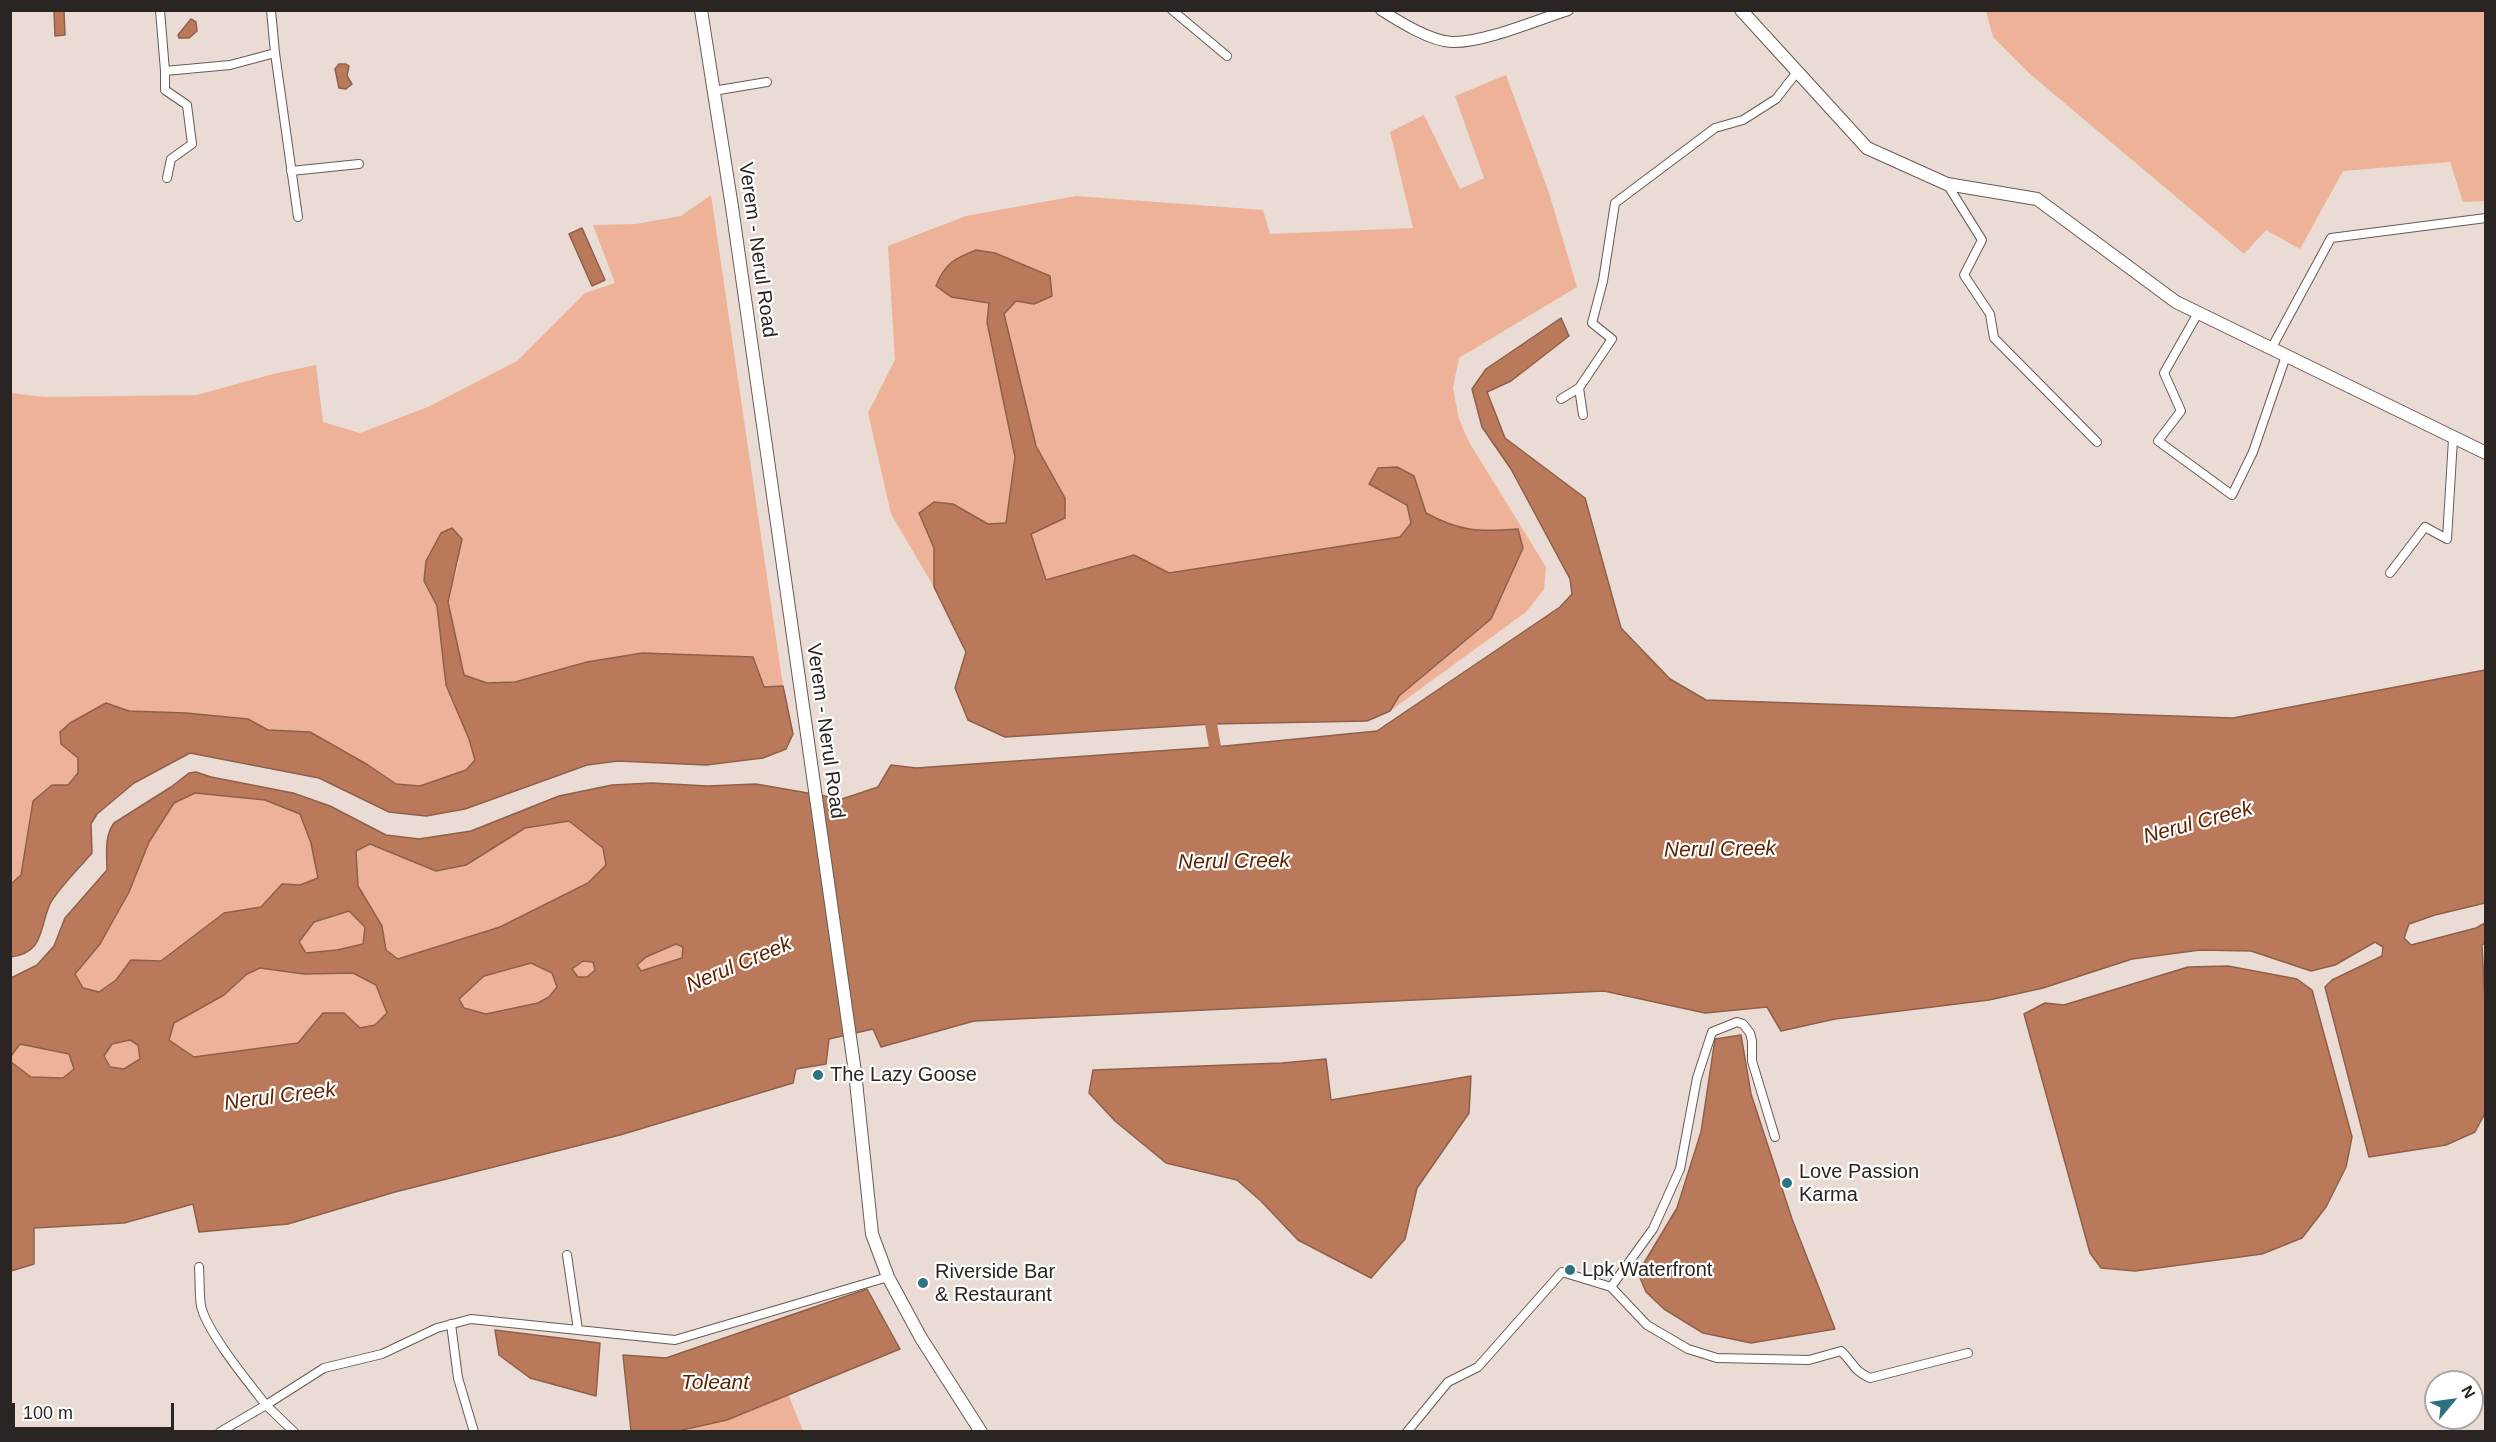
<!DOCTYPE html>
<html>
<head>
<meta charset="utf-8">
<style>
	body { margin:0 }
	#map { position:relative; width:2496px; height:1442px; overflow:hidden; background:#eadbd5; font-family:Arial,sans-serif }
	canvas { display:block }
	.frame { position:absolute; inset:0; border:12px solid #2a2522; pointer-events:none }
	.north { position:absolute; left:2424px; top:1370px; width:60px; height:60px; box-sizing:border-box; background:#fff; border:2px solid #aaa8a7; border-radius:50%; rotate:61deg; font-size:16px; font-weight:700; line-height:24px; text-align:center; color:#2a2522 }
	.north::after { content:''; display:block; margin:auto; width:21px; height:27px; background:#2c7280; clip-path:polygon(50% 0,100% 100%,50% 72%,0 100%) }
	.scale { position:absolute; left:12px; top:1403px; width:162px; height:27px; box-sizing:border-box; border:3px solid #2a2522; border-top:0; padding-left:8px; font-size:18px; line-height:21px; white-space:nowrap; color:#2a2522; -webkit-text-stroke:4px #fff; paint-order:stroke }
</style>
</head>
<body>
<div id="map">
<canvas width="2496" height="1442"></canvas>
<div class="frame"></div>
<div class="north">N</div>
<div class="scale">100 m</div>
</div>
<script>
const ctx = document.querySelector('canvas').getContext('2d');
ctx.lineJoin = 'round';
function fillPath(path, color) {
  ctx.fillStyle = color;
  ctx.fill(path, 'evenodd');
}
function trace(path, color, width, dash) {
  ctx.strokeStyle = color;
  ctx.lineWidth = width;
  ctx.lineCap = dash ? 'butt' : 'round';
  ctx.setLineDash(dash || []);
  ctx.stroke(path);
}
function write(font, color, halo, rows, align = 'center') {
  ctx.font = font + ' Arial,sans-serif';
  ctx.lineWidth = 4.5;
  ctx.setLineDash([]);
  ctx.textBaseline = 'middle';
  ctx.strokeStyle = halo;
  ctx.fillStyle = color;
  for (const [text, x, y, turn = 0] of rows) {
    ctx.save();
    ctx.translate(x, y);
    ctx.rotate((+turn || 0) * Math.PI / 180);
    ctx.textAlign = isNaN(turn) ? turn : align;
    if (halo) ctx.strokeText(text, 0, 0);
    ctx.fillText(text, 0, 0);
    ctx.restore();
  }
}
fillPath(new Path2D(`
	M1986,11H2485V201L2463,202L2450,162L2343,171L2300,249L2266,230L2244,254L2030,74L1993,37Z
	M1506,75L1549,193L1577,287L1459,358L1453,388L1459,419L1469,442L1546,567L1544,589L1526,612L1390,711L1399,696L1491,619L1518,529C1480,532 1460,532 1426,514L1414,476L1369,485L1407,505L1411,523L1400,537L1169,573L1134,555L1046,580L1031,534L1065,518V498L1036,446L1004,314L1016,301L1034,304L1052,296L1050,276L995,253L951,297L989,303L987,322L1015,457L1006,523L988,524L954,504L934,548V587L891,514L868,413L895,360L888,246L966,216L1076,196L1263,210L1270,234L1413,228L1390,132L1424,115L1460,189L1484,178L1455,96Z
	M711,195L783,686L764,687L587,662L515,682L487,683L464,675L448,602L459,561L441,533L426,561L424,581L437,606L446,685L469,739L475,760L466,770L420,786L396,784L368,765L310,732L268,730L248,719L186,713L129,711L106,703L61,744L79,758L78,773L68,785H52L33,801L21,875L11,884V393L45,397L197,395L273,374L316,365L323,422L360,433L428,407L517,361L585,293L615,283L593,225L636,224L681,216Z
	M194,793L265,800L300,814L311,843L319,878L300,885L282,884L261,907L224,913L161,962L131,960L116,980L99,992L83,988L75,974L100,944L129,892L149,842L174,803Z
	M569,821L603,848L606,865L588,883L500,927L398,959L386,950L382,926L358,886L356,851L370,844L436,871L466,865L525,828Z
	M349,910L365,927L363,944L337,950L306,953L299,942L314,922Z
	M676,944L683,947V958L641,971L637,965L646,957Z
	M583,961L593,962L595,970L587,977H578L571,969Z
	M531,963L552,973L557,987L549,997L538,1003L486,1014L464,1008L459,999L484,976Z
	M260,968L304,974L353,973L376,985L387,1013L375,1025L360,1028L344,1013L298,1043L194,1057L169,1040L174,1023L224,995L248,974Z
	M130,1040L138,1045L140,1059L124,1069L110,1067L104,1056L112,1044Z
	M20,1044L69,1054L74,1069L63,1078L31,1077L11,1062V1056Z
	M788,1394L803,1431L678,1432L727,1420Z`), '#edb298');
const water = new Path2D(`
	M54,11H64L65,35L55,36Z
	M191,19L196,22L197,31L189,38H179L178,35Z
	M339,64H346L349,66L347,76L352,84L346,89L339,88L335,69Z
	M582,228L605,280L592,286L569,234Z
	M976,250L995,253L1050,276L1052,296L1034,304L1016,301L1004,314L1036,446L1065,498V518L1031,534L1046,580L1134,555L1169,573L1400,537L1411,523L1407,505L1369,484L1378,468L1397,467L1414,476L1426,513C1460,532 1481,532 1518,529L1523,548L1491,619L1399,696L1390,711L1367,721L1211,724L1005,737L968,720L955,688L966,652L934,587V548L919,513L934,502L953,504L988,524L1006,523L1015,457L987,322L989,303L951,297L936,286C945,263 954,259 976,250Z
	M1561,318L1569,336L1511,381L1487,392L1505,438L1585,498L1621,628L1670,679L1706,700L2233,718L2485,670V903L2435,915L2409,924L2404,938L2411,945L2476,928L2485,923V943L2482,945L2486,1022L2485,1113L2475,1132L2446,1145L2369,1157L2325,987L2332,980L2382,956L2383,947L2375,942L2335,965L2311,971L2251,951L2200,950L2132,959L2043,988L1989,1000L1835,1019L1781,1031L1767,1007L1705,1013L1604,991L974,1021L881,1047L873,1029L829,1039L826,1064L796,1069L793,1083L620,1135L395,1192L288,1224L199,1232L193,1204L124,1223L34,1228V1264L11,1271V1062L31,1077L63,1078L74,1069L69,1054L20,1044L11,1056V978L37,965L54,946L65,918L107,870C107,853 104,837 114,823L171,787L189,773L196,772L211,777L293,793L330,806L386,835L419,839L471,831L559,796L612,785L652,783L708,786L756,784L842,799L878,787L891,765L916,768L1215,747L1377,731L1560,607L1572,594L1570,579L1511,469L1482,427L1472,389L1486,369ZM195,793L265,800L300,814L311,843L318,878L300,885L282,884L261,907L224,913L161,961L131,960L116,980L99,992L83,988L75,974L100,944L129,892L149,842L174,803ZM569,821L603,848L606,865L588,883L500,927L398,959L386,950L382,926L358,886L356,851L370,844L436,871L466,865L525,828ZM349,911L365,927L363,944L337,950L306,953L299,942L314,922ZM676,944L683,947L682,958L641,971L637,965L646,957ZM583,961L593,962L595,970L587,977H578L572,969ZM531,963L552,973L557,987L549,997L538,1003L486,1014L464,1008L459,999L484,976ZM260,968L304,974L353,973L376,985L387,1013L375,1025L360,1028L344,1013H323L298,1043L194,1057L169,1040L174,1023L224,995L247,974ZM130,1040L138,1045L140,1059L124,1069L110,1067L104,1056L112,1044Z
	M452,528L462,539L448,602L464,675L487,683L515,682L587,662L642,653L753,657L764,687L783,686L793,734L786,749L763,758L706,765L618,761L587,765L465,809L426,816L389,812L319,778L190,753L134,783L97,814L91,824L92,853C81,866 57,890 50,904C39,928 45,952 11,957V884L21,875L33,801L52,785H68L78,773V758L61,744L60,732L70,723L106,703L129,711L186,713L248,719L268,730L310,732L368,765L396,784L420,786L466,770L475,760L469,739L446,685L437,606L424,581L426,561L441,533Z
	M2228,966L2297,979L2312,990L2352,1137L2346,1167L2326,1207L2302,1238L2262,1254L2135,1271L2101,1268L2090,1253L2024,1014L2045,1003L2064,1005L2188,967Z
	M1741,1035L1751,1094L1792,1219L1835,1329L1751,1343L1703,1333L1664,1309L1646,1292L1638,1273L1677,1208L1701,1132L1715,1039Z
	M1326,1059L1331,1100L1471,1076L1469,1113L1417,1188L1405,1239L1371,1278L1298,1240L1261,1201L1237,1180L1166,1163L1115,1121L1089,1093L1093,1070L1282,1063Z
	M867,1289L900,1349L727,1420L678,1431H631L623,1355L666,1358Z
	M495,1330L600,1343L596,1396L530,1378L499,1355Z`);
fillPath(water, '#ba795a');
trace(water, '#8f6049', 1.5);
trace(new Path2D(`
	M1211,724L1215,747`), '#ba795a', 12);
const minor = new Path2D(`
	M160,10L165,71
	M271,10L275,53L298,217
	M1172,10L1227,56
	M713,91L767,82
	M291,171L359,164
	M167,178L171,159L192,144L187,105L165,90V71L230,65L275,53
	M1947,184L1982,240L1964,275L1990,314L1994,338L2097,442
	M2198,313L2164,373L2181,411L2158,441L2232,495L2253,452L2286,356
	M2271,349L2331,238L2486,218
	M1561,399L1579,388
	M1583,415L1579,388L1612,339L1592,323L1603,281L1615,203L1715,128L1743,120L1776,99L1797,72
	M2390,573L2425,527L2447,539L2453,439
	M567,1255L578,1330
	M199,1267C200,1280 199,1293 201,1306C207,1332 248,1382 266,1405L324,1368L382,1354L437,1328L471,1319L675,1340L888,1277
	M1611,1287L1647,1325L1688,1349L1717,1358L1809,1360L1841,1351C1855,1364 1852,1370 1870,1378L1968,1353
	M451,1324L458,1378L474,1432
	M220,1432L266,1405L294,1432
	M1407,1432L1448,1382L1478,1367L1562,1272L1611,1287L1653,1229L1680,1169L1697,1078L1712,1032L1737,1022L1743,1024L1750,1033L1752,1041V1061L1775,1137`);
const tertiary = new Path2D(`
	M1381,10C1400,22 1430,41 1452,42C1483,43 1537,20 1568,10`);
const secondary = new Path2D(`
	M701,10L732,207L855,1072L872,1234L888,1277L921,1338L981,1432
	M1741,10L1867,148L1947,184L2037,199L2176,302L2486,453`);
trace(minor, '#675b55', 10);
trace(tertiary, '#675b55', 12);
trace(secondary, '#675b55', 14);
trace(minor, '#fff', 8);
trace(tertiary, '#fff', 10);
trace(secondary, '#fff', 12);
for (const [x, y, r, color] of [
	[818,1075,6,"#2c7280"],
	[1787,1183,6,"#2c7280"],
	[1570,1270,6,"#2c7280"],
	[923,1283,6,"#2c7280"]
]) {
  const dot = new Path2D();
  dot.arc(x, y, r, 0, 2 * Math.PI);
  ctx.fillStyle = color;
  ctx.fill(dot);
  trace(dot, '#fff', 2);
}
write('20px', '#2a2522', '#fff', [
	["Verem - Nerul Road",757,250,82],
	["Verem - Nerul Road",825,731,82]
]);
write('20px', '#2a2522', '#fff', [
	["The Lazy Goose",830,1075],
	["Love Passion",1799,1172],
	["Karma",1799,1195],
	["Lpk Waterfront",1582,1270],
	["Riverside Bar",935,1272],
	["& Restaurant",935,1295]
], 'left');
write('italic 21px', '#5f2200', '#fff', [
	["Nerul Creek",2198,823,-15],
	["Nerul Creek",1720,850,-1],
	["Nerul Creek",1234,862,-1],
	["Nerul Creek",739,965,-23],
	["Nerul Creek",280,1097,-7],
	["Toleant",715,1383]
]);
</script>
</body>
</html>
